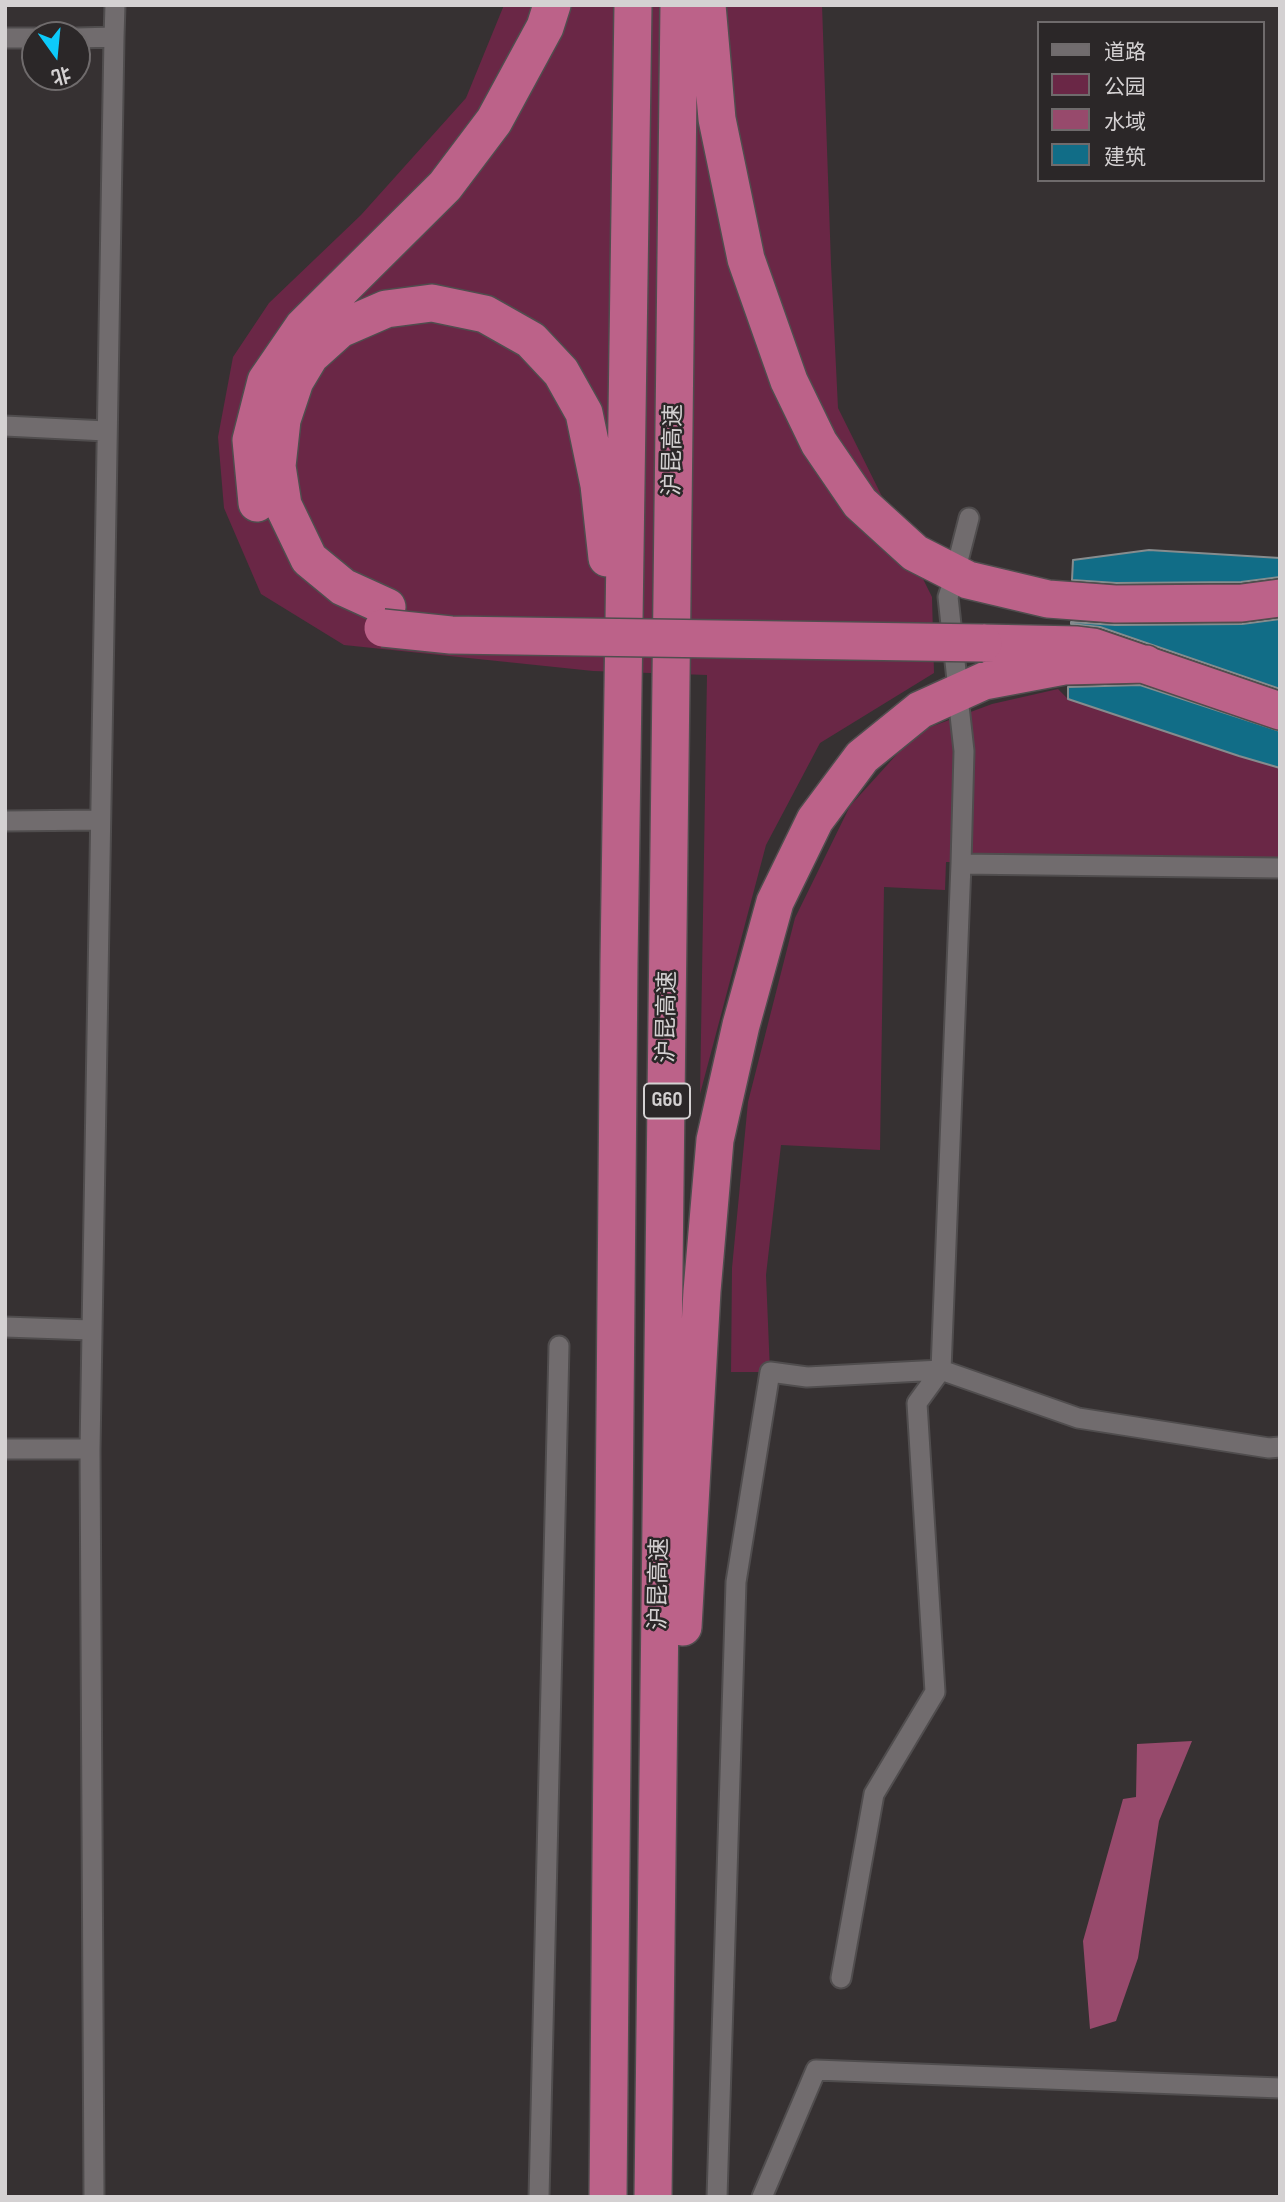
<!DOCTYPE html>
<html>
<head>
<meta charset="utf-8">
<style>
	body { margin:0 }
	#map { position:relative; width:1285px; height:2202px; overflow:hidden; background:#363132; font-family:"Sofia Sans Condensed","Noto Sans SC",sans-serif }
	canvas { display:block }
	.frame { position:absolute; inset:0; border:7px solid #d4d1d2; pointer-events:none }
	.legend { position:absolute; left:1037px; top:21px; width:228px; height:161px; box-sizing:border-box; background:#2b2728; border:2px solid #6f6b6c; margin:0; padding:9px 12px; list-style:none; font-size:21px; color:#d4d1d2 }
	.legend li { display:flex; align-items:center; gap:14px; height:35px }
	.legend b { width:35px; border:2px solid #6f6b6c }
	.north { position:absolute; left:21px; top:21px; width:70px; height:70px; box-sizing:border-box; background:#2b2728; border:2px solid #6f6b6c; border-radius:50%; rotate:165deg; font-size:19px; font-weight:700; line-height:28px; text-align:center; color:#d4d1d2 }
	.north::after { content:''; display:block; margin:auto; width:24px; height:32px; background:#0dcafa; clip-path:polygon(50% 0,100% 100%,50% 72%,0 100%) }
</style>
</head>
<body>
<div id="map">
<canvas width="1285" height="2202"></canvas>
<div class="frame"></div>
<ul class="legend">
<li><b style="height:9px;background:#716c6e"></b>道路</li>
<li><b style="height:19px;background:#6a2746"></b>公园</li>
<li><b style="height:19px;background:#974a6c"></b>水域</li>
<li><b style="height:19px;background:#116d87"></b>建筑</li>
</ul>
<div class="north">北</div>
</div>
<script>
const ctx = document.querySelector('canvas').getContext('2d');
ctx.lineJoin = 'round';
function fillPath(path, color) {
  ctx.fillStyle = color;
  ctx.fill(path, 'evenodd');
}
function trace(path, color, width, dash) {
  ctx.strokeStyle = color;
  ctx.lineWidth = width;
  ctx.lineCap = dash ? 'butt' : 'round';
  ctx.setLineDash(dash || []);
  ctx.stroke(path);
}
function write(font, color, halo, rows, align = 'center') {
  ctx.font = font + ' "Sofia Sans Condensed","Noto Sans SC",sans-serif';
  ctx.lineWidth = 5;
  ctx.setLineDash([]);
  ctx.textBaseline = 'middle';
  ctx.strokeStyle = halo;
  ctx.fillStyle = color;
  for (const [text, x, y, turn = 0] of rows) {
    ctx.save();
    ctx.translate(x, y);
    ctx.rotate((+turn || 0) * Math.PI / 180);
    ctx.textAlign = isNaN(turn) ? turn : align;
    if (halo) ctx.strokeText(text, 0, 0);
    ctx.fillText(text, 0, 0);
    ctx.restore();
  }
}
fillPath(new Path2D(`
	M504,5H822L831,264L838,408L932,597L934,673L820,743L766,845L700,1094L707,675L593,671L344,645L261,594L224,508L218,437L233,357L269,303L361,215L466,98Z
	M1058,689L1068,699L1239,756L1280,768V867L946,862L945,890L884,887L880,1150L781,1145L766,1275L770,1372H731L732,1268L748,1102L795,918L850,806L917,732L992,704Z`), '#6a2746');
fillPath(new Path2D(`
	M1192,1741L1159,1821L1138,1958L1116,2021L1090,2029L1083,1941L1123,1799L1136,1797L1137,1744Z`), '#974a6c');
const building = new Path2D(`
	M1149,550L1280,558V577L1241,582L1116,583L1072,580L1073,560Z
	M1280,619V689L1100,627L1071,624V622L1115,625L1242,624Z
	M1140,685L1280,731V768L1239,756L1068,699V687Z`);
fillPath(building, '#116d87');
trace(building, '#868c8e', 2);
const street = new Path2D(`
	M5,38H35
	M77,38L114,37L115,5
	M5,426L106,431
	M958,561L969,518
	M952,585L948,597L957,680
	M959,706L964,751L961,864L1280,868
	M5,821L100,820
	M5,1327L91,1330
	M5,1449H90
	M841,1978L874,1794L935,1692L917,1403L941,1370L961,864
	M94,2197L90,1449L114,37
	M539,2197L559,1346
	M717,2197L736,1582L770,1372L807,1377L941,1370L1078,1418L1269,1448L1280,1447
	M762,2197L816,2070L1280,2088`);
const highway = new Path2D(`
	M707,5L717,119L746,259L789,381L819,443L860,503L915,553L968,580L1048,599L1115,604L1242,603L1280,598
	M257,503L251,440L266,381L303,327L445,186L494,121L545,27L552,5
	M387,607L343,587L309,559L283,505L277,466L282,420L295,381L310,356L340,329L386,309L432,303L485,314L531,340L561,372L584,413L599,485L607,558
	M983,643L1077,645L1093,647L1280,711
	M683,1627L702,1291L715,1140L741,1025L775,902L815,820L862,757L920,710L984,681L1064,666L1146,664
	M608,2197L619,962L633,5
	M653,2197L679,5`);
trace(street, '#504d4e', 23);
trace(highway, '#504d4e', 40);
trace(street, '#716c6e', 19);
trace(highway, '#bc6289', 37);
const highwayBridge = new Path2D(`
	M383,628L451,635L983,643`);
trace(highwayBridge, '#504d4e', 40, []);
trace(highwayBridge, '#bc6289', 37);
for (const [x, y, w] of [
	[667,1101,46]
]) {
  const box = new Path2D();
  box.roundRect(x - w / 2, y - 17.5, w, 35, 5);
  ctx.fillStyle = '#2b2728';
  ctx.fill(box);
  trace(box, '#d4d1d2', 2);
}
write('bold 21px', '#d4d1d2', null, [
	["G60",667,1101]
]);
write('23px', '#d4d1d2', '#2b2728', [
	["沪昆高速",674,450,-89],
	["沪昆高速",668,1017,-89],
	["沪昆高速",660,1584,-89]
]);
</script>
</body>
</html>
